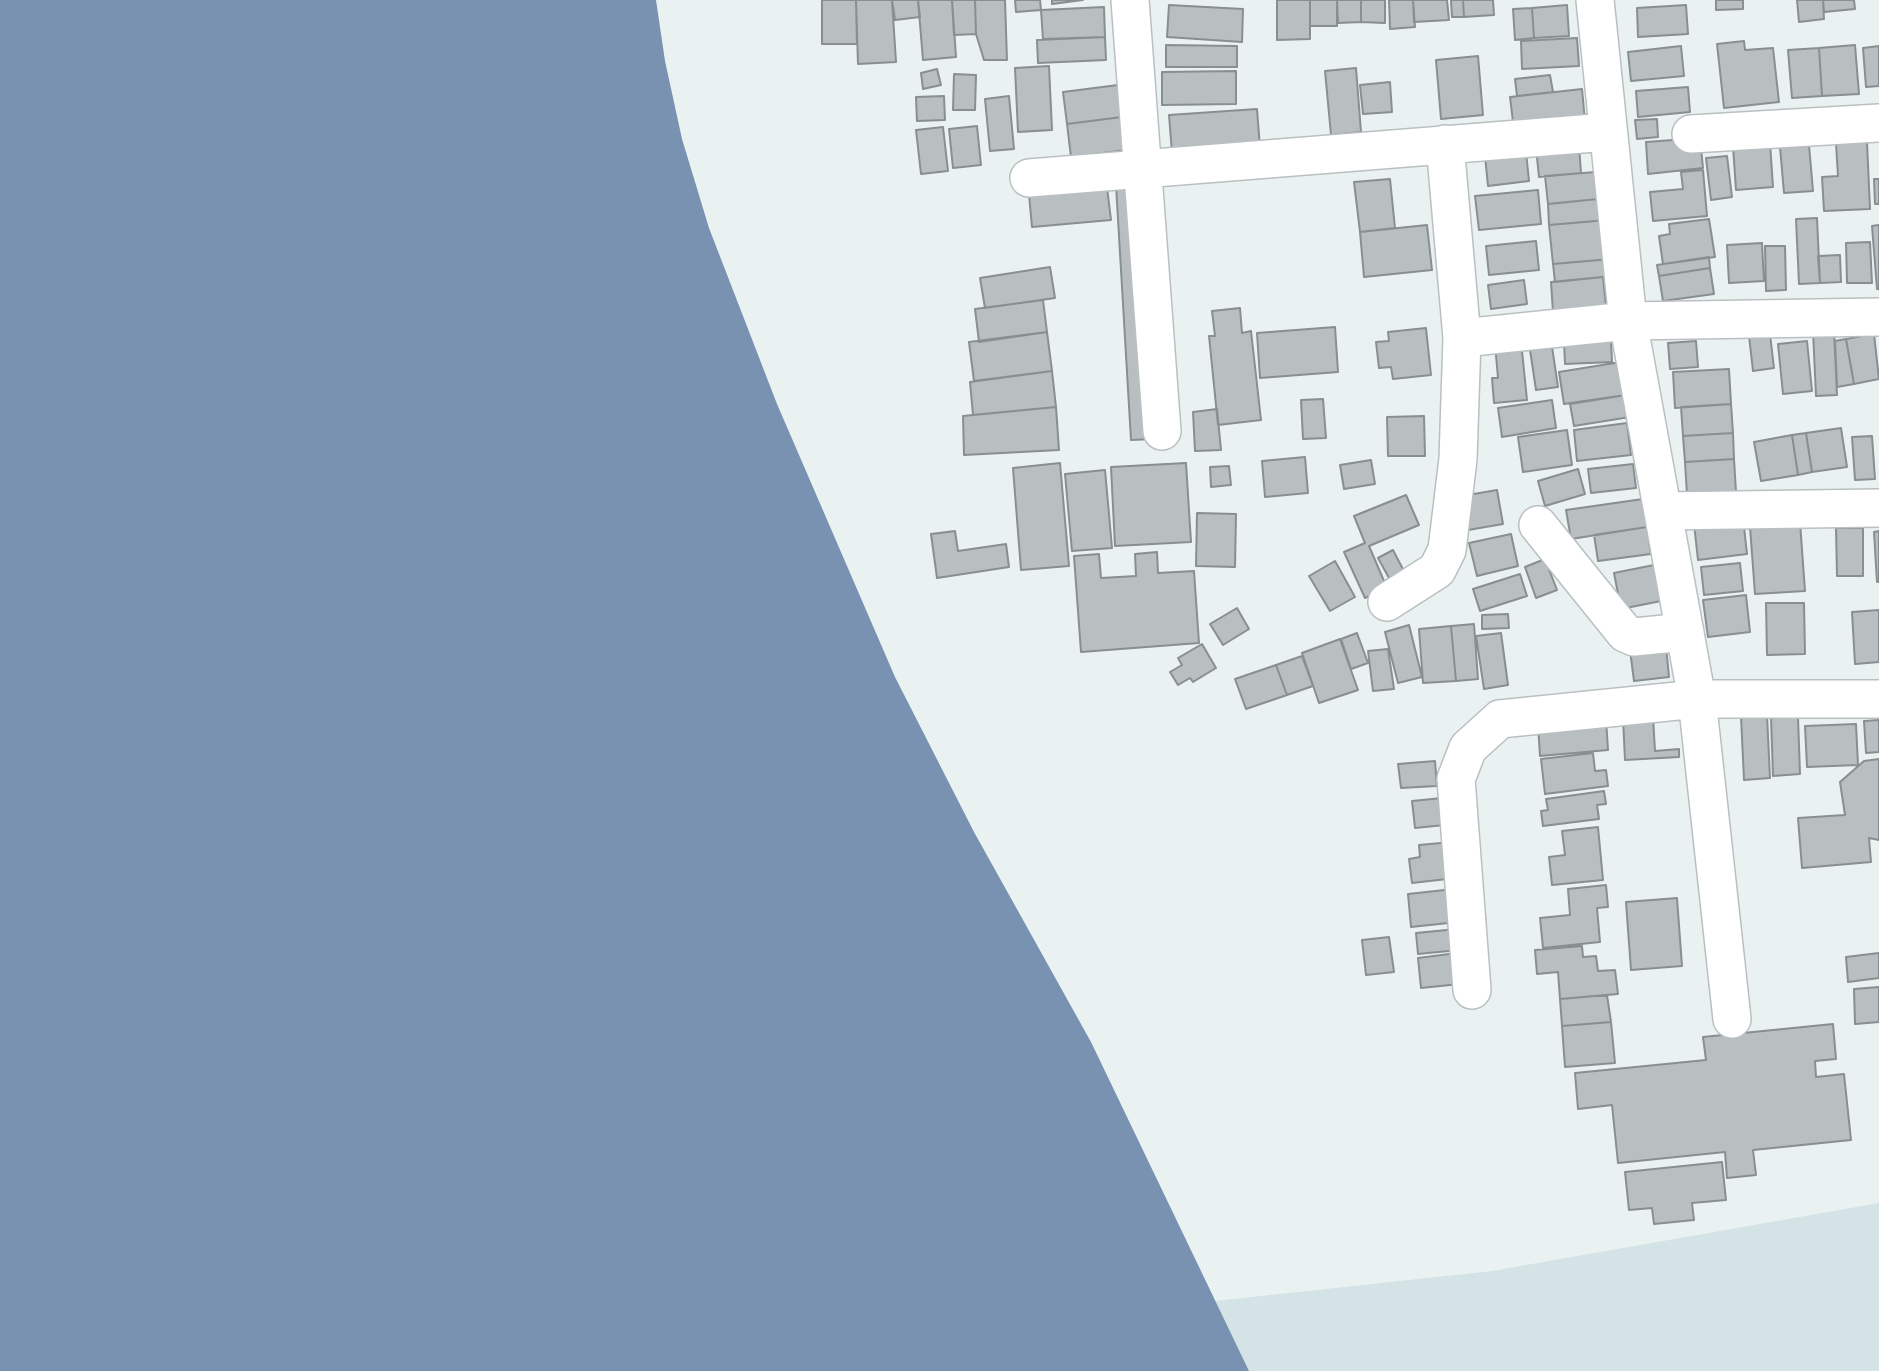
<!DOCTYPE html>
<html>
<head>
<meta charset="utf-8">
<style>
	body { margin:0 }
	canvas { display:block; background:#eaf1f1 }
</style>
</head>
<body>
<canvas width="1879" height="1371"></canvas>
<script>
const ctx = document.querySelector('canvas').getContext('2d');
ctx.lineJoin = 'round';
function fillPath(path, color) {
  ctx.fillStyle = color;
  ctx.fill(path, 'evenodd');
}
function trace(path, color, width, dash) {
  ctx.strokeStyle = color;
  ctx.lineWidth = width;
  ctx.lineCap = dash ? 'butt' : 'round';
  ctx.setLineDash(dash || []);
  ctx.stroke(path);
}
fillPath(new Path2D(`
	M1879,1203V1371H1249L1215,1301L1492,1271Z`), '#d4e4e6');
fillPath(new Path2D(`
	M0,0H656L665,61L682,139L709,228L777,404L895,677L974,832L1091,1042L1249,1371H0Z`), '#7992b2');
const building = new Path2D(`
	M822,0H856L857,44H822Z
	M856,0H892L896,62L858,64Z
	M892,0H918L920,17L895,20Z
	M918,0H952L956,57L923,60Z
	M952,0H975L976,34L954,35Z
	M975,0H1005L1007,60H984L976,34Z
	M1015,0H1040L1041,10L1016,12Z
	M1052,0H1083L1052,4Z
	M1277,0H1310V39L1277,40Z
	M1310,0H1337V26H1310Z
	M1337,0H1361V22L1338,23Z
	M1361,0H1385V23L1361,22Z
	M1389,0H1413L1415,27L1390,29Z
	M1413,0H1447L1449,20L1414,22Z
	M1451,0H1463L1464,17H1452Z
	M1463,0H1493L1494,15L1464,17Z
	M1716,0H1743V9L1716,10Z
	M1797,0H1823L1824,19L1799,22Z
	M1823,0H1854L1855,9L1824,12Z
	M1169,5L1243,9L1242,42L1167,37Z
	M1567,5L1569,36L1534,38L1532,8Z
	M1686,5L1688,34L1638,37L1637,8Z
	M1104,7L1105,37L1043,39L1041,10Z
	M1532,8L1534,38L1515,40L1513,9Z
	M1105,37L1106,60L1038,63L1037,40Z
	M1577,38L1579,66L1522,69L1521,41Z
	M1744,41L1745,50L1773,48L1779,102L1724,108L1717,44Z
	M1166,45L1237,46V67H1166Z
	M1855,45L1859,94L1822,96L1819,48Z
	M1681,46L1684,76L1631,81L1628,52Z
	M1879,46V86L1866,87L1863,48Z
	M1819,48L1822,96L1792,98L1788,50Z
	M1478,56L1483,115L1441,119L1436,60Z
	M1049,66L1052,130L1018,132L1015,68Z
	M1356,68L1361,132L1331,135L1325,71Z
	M937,69L941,85L923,89L921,73Z
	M1236,71V104L1162,105V72Z
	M954,74L976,75L975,110H953Z
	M1550,75L1553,92L1517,96L1515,79Z
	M1390,82L1392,112L1363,114L1360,85Z
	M1118,85L1122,117L1067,124L1063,92Z
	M1688,87L1690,112L1638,117L1636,91Z
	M1582,89L1585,121L1514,130L1510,97Z
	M944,96L945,120L917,121L916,97Z
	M1009,96L1014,149L990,151L985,99Z
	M1257,109L1260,148L1172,153L1169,115Z
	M1122,117L1126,150L1071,157L1067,124Z
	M1657,119L1658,137L1637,139L1635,120Z
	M977,126L981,165L953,168L949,129Z
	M943,127L948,171L921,174L916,130Z
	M1700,138L1703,168L1648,174L1646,142Z
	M1867,142L1870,209L1824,211L1822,177L1838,176L1836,143Z
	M1770,143L1773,187L1736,190L1733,146Z
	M1579,145L1581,173L1539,177L1536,148Z
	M1809,145L1813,191L1784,193L1780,147Z
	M1526,152L1529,181L1488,186L1485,156Z
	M1727,156L1732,197L1711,200L1706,158Z
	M1703,170L1707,216L1653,221L1650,192L1683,189L1681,172Z
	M1596,172L1598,199L1548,204L1545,176Z
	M1390,179L1395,228L1360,232L1354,182Z
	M1874,179H1879V204H1875Z
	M1138,184L1153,439L1131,440L1116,185Z
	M1107,187L1111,220L1032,227L1029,195Z
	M1538,190L1541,224L1479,230L1475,196Z
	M1598,199L1607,220L1549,225L1548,204Z
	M1817,218L1820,283L1799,284L1796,219Z
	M1709,219L1715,257L1663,264L1659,236L1670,234L1669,224Z
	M1607,220L1611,259L1553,264L1549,225Z
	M1427,225L1432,270L1364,277L1360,232Z
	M1879,225V289H1877L1872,226Z
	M1536,241L1539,270L1489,275L1486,246Z
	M1870,242L1872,283H1847L1846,243Z
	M1762,243L1764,281L1729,283L1727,245Z
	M1765,246H1785L1786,290L1766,291Z
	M1840,255L1841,282L1820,283L1818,256Z
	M1709,257L1710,268L1659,276L1657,265Z
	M1611,259L1612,276L1555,282L1553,264Z
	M1050,267L1055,298L985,308L980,278Z
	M1710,268L1714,294L1663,301L1659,276Z
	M1603,277L1606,307L1553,312L1551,282Z
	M1524,280L1527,304L1491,309L1488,285Z
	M1043,300L1047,332L979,342L975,309Z
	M1240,308L1242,333L1251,331L1261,420L1218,425L1209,336H1215L1212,311Z
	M1335,327L1338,372L1260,378L1257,333Z
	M1426,328L1431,375L1393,379L1391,367L1379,368L1376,342L1389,341L1388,332Z
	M1834,330L1837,395L1816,396L1813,331Z
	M1047,332L1052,371L974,381L969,342Z
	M1770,334L1774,368L1753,371L1749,336Z
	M1874,334L1879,379L1854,384L1846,339Z
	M1611,339L1612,362L1565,364L1564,342Z
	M1846,339L1854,384L1837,387L1835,341Z
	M1551,340L1558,387L1536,390L1529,343Z
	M1521,341L1527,400L1494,403L1492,378H1498L1495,344Z
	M1696,341L1698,367L1670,369L1668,343Z
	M1807,341L1812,391L1783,394L1778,344Z
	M1621,362L1626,395L1564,404L1559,372Z
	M1729,369L1731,404L1675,408L1673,372Z
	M1052,371L1056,407L973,415L970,382Z
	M1626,395L1630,417L1574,426L1570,404Z
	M1323,399L1326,438L1303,439L1301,400Z
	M1552,400L1556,428L1502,437L1498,408Z
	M1731,404L1733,433L1683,436L1681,407Z
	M1056,407L1059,450L964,455L963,416Z
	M1217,409L1221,450L1195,451L1193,412Z
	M1424,416L1425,456H1388L1387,417Z
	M1627,423L1631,455L1577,461L1574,430Z
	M1841,428L1847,467L1812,472L1806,433Z
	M1567,430L1572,465L1523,472L1518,437Z
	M1733,433L1734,459L1685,462L1683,436Z
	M1806,433L1812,472L1798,475L1792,435Z
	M1792,435L1798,475L1761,481L1754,442Z
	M1872,436L1875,479L1855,480L1852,437Z
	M1305,457L1308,493L1265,497L1262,461Z
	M1734,459L1736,492L1687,495L1685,462Z
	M1371,460L1375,484L1344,489L1340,465Z
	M1060,463L1069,566L1021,570L1013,468Z
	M1186,463L1191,542L1115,546L1111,467Z
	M1633,464L1636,488L1591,493L1588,469Z
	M1229,466L1231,485L1211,487L1210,467Z
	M1578,469L1585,494L1545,506L1538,481Z
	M1105,470L1112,548L1072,551L1065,474Z
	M1497,490L1503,524L1468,530L1462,496Z
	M1406,495L1419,525L1369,546L1387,588L1365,598L1344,552L1365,543L1354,516Z
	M1643,499L1647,527L1571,539L1566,510Z
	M1197,513L1236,514L1235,567L1196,566Z
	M1743,518L1747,554L1698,560L1694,524Z
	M1800,522L1805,591L1755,594L1750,527Z
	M1647,527L1651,554L1598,561L1594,535Z
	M1836,528H1863V576H1837Z
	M955,531L958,551L1006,544L1009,567L937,578L931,534Z
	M1879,531V582H1877L1874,532Z
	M1511,534L1518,566L1477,576L1469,543Z
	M1393,550L1408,579L1394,587L1378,558Z
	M1157,552L1158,573L1194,571L1199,643L1081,652L1074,556L1099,554L1101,578L1136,576L1135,554Z
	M1545,559L1557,590L1536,598L1525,567Z
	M1335,561L1355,597L1330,611L1309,576Z
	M1740,563L1743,591L1704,595L1701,567Z
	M1654,565L1661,601L1621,609L1614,573Z
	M1520,574L1527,596L1480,611L1473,589Z
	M1746,595L1750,632L1708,637L1703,600Z
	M1766,603H1804L1805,654L1767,655Z
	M1237,608L1249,629L1223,645L1210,624Z
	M1879,610V662L1855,664L1852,612Z
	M1508,614L1509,628L1482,629V615Z
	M1474,624L1478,679L1456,681L1451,626Z
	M1409,625L1422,677L1398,683L1385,632Z
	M1451,626L1456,681L1423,683L1419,629Z
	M1357,633L1368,663L1351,669L1341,639Z
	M1501,633L1508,685L1484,689L1476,636Z
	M1340,639L1358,690L1319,703L1302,653Z
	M1202,644L1216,668L1193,682L1190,678L1178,685L1170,672L1182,665L1178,658Z
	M1666,646L1669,677L1634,681L1630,650Z
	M1388,649L1394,689L1373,691L1368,651Z
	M1302,656L1313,686L1287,695L1276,665Z
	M1276,665L1287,695L1246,709L1235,679Z
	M1767,715L1770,778L1744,780L1741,717Z
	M1653,717L1655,751L1679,749V757L1625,760L1623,718Z
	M1798,717L1800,774L1773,776L1771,718Z
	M1606,719L1608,750L1540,756L1538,724Z
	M1879,720V752L1866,753L1864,721Z
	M1856,724L1858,765L1807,767L1805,726Z
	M1593,753L1595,771L1606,770L1608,786L1545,794L1541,759Z
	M1879,759V840L1869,838L1871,862L1802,868L1798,818L1845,815L1840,782L1864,761Z
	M1435,761L1437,786L1401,788L1398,764Z
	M1604,791L1606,804L1597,805L1599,819L1543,826L1541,811L1548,810L1546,799Z
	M1442,798L1445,825L1415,828L1412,801Z
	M1598,827L1603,880L1552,885L1549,857L1565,855L1562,831Z
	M1452,842L1456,878L1412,883L1409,859L1420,857L1419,845Z
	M1606,885L1608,907L1597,908L1600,942L1543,948L1540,918L1570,915L1568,889Z
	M1454,889L1458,922L1411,927L1408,894Z
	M1677,898L1682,966L1631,970L1626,902Z
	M1457,929L1459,950L1418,954L1416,933Z
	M1389,937L1394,972L1366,975L1362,940Z
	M1582,946L1583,957L1596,956L1598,971L1615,970L1618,994L1560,999L1558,972L1537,974L1535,950Z
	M1457,953L1460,984L1421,988L1418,958Z
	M1879,953V978L1848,982L1846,957Z
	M1879,987V1022L1855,1024L1854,989Z
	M1607,995L1611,1022L1562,1026L1560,999Z
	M1611,1022L1615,1063L1565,1067L1562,1026Z
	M1833,1024L1836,1059L1815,1061L1816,1077L1844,1074L1851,1140L1753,1150L1756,1175L1727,1178L1725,1152L1618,1163L1612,1105L1578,1109L1575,1073L1706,1060L1703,1037Z
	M1722,1162L1726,1200L1692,1203L1694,1220L1654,1224L1652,1208L1629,1210L1625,1172Z`);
fillPath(building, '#b9bec1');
trace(building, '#898e90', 2);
const street = new Path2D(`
	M1130,0L1162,431
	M1595,0L1628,321L1697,699L1732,1019
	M1691,134L1879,123
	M1029,178L1607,132
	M1462,338L1628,321L1879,317
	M1663,511L1879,508
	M1538,525L1625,633L1634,637L1685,632
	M1387,602L1437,570L1447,550L1458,459L1462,338L1445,144
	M1472,990L1456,779L1468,748L1500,719L1697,699H1879`);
trace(street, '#bac0c1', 40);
trace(street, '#fff', 37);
</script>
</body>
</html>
